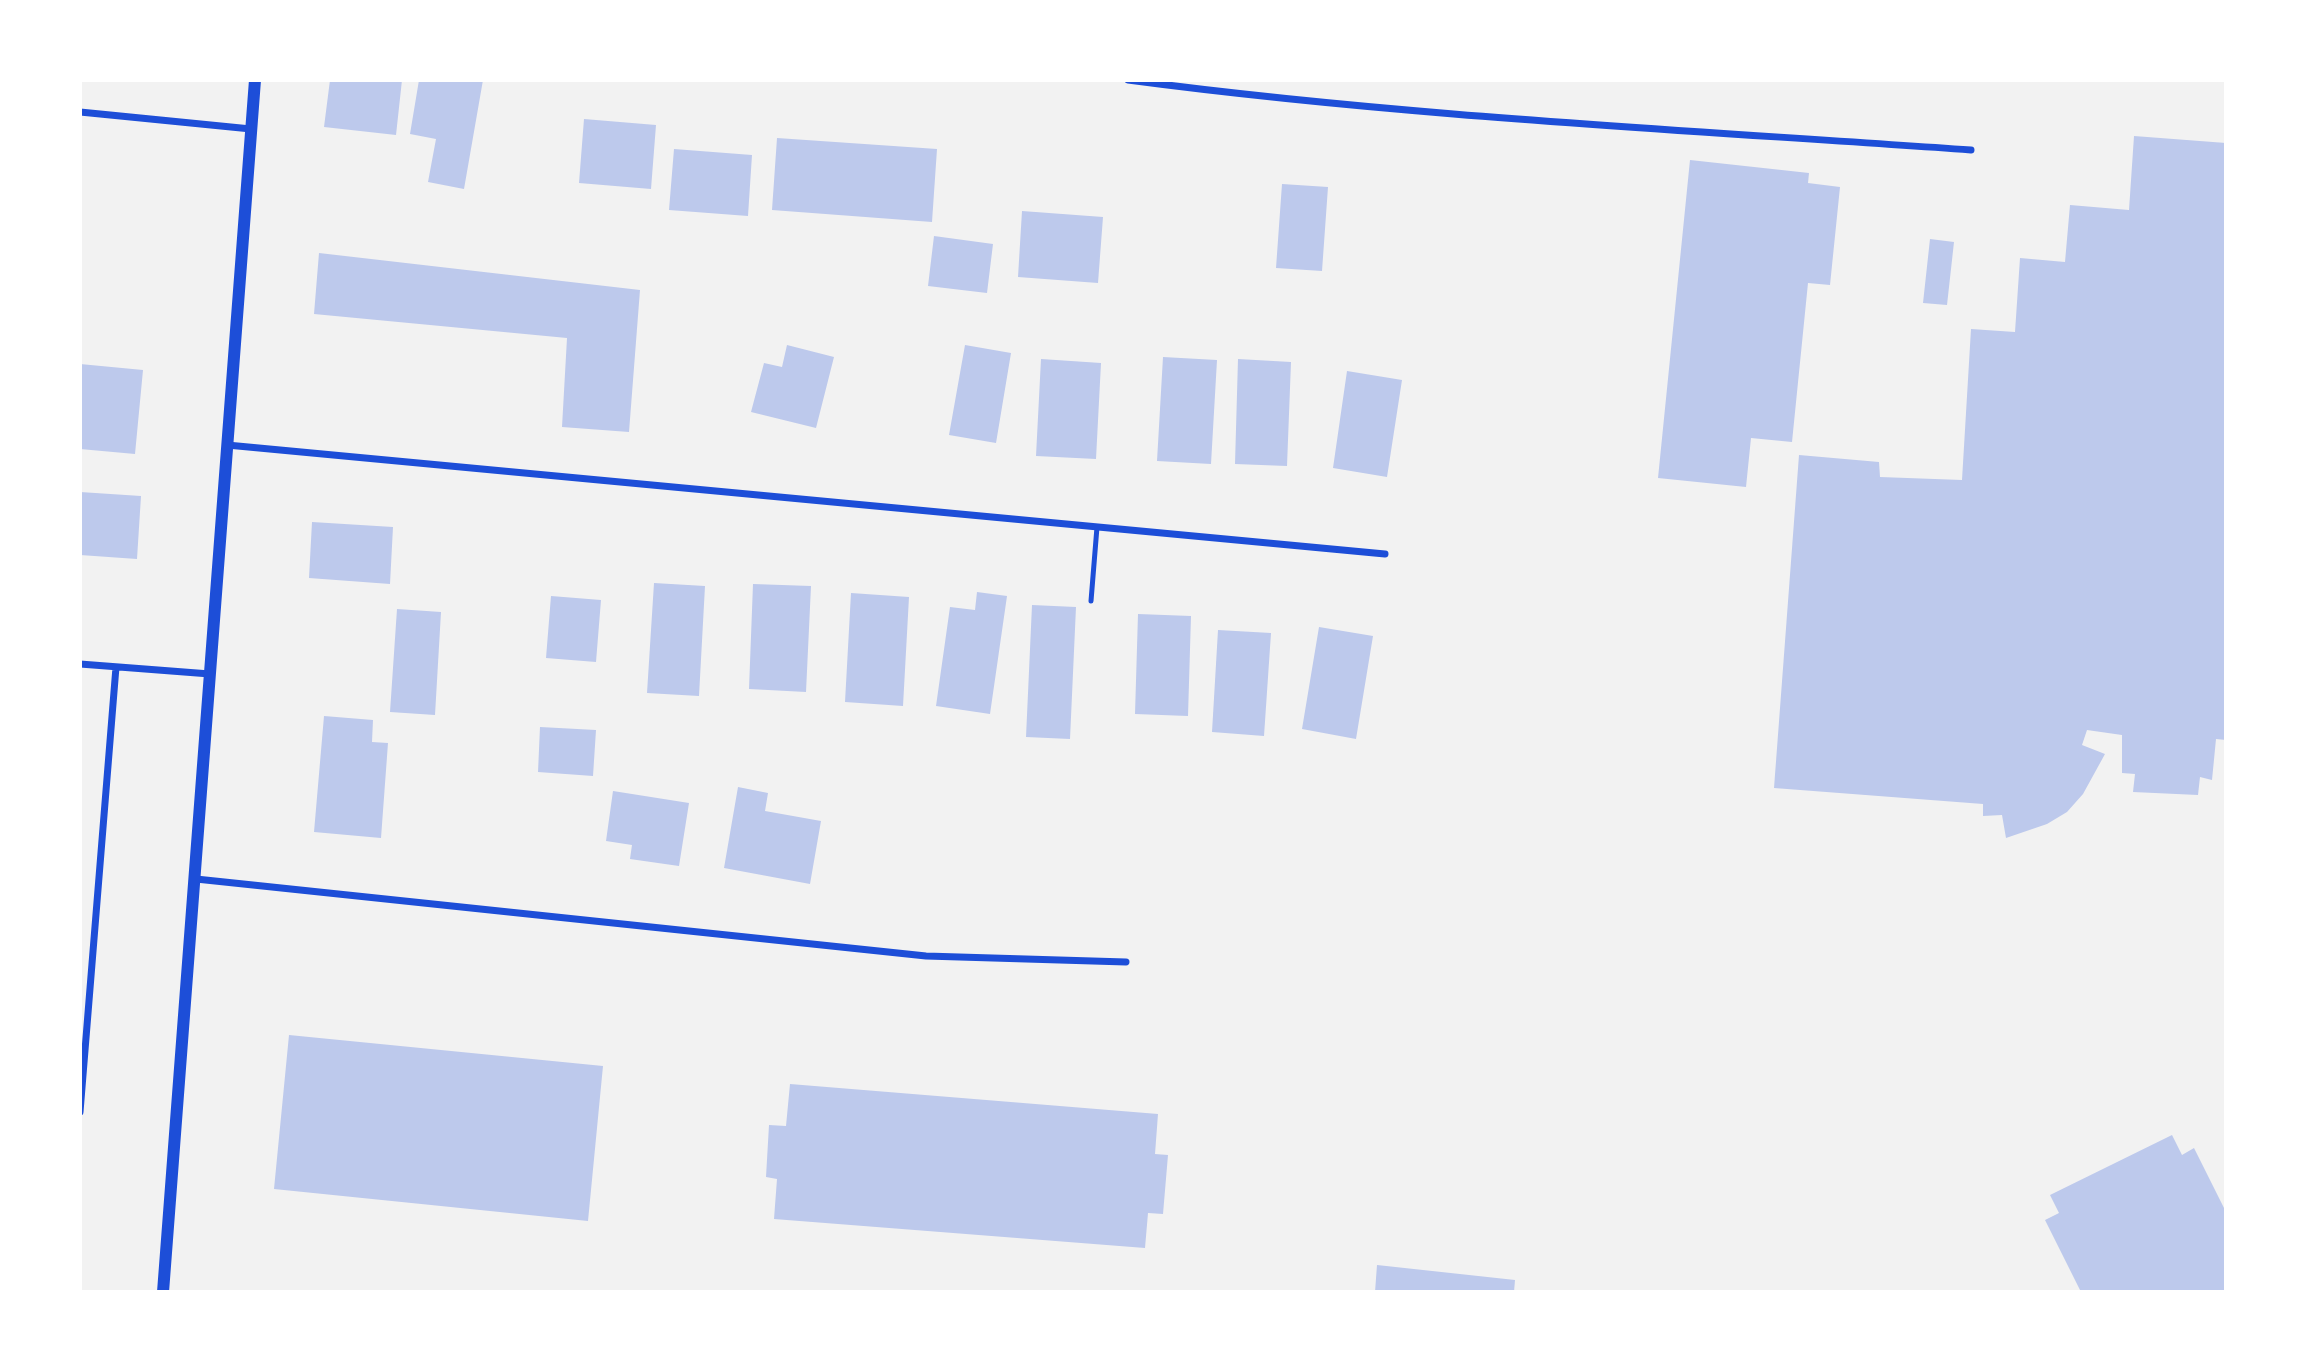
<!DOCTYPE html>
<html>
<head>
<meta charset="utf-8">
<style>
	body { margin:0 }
	#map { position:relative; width:2306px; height:1372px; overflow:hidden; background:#f2f2f2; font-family:Quicksand,sans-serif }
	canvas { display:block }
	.frame { position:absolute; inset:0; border:82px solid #fff; pointer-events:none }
</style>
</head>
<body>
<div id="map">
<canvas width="2306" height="1372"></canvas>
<div class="frame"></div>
</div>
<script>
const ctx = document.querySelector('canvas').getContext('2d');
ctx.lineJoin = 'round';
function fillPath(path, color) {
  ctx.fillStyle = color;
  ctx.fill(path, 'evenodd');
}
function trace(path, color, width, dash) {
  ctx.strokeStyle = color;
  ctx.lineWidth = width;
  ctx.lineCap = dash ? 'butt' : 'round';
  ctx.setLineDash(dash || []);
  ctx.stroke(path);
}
fillPath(new Path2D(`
	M330,80H402L396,135L324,127Z
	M419,80H483L464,189L428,182L436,139L410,134Z
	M584,119L656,125L651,189L579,183Z
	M2134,136L2226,143V740L2216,739L2212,780L2200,777L2198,795L2133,792L2135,774L2122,773V735L2087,730L2082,745L2105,754L2083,794L2067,812L2047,824L2006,838L2002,815L1983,816V804L1774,788L1799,455L1879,462L1880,477L1962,480L1971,329L2015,332L2020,258L2065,262L2070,205L2129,210Z
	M777,138L937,149L932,222L772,210Z
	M674,149L752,155L748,216L669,210Z
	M1690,160L1809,173L1808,183L1840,187L1830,285L1808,283L1792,442L1751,438L1746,487L1658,478Z
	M1282,184L1328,187L1322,271L1276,268Z
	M1022,211L1103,217L1098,283L1018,277Z
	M934,236L993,244L987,293L928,286Z
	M1930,239L1954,242L1947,305L1923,303Z
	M319,253L640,290L629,432L562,427L567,338L314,314Z
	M787,345L834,357L816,428L751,412L764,363L782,367Z
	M965,345L1011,353L996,443L949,435Z
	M1163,357L1217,360L1211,464L1157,461Z
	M1041,359L1101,363L1096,459L1036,456Z
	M1238,359L1291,362L1287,466L1235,464Z
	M80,364L143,370L135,454L80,449Z
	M1347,371L1402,380L1387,477L1333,468Z
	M80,492L141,496L137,559L80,555Z
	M312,522L393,527L390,584L309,578Z
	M654,583L705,586L699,696L647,693Z
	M753,584L811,586L806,692L749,689Z
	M977,592L1007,596L990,714L936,706L950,607L975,610Z
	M851,593L909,597L903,706L845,702Z
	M551,596L601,600L596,662L546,658Z
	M1032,605L1076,607L1070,739L1026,737Z
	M397,609L441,612L435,715L390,712Z
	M1138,614L1191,616L1188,716L1135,714Z
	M1319,627L1373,636L1356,739L1302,729Z
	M1218,630L1271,633L1264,736L1212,732Z
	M324,716L373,720L372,742L388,743L381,838L314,832Z
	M540,727L596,730L593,776L538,772Z
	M738,787L768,793L765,811L821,821L810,884L724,868Z
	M613,791L689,803L679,866L630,859L632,845L606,841Z
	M289,1035L603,1066L588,1221L274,1189Z
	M790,1084L1158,1114L1155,1154L1168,1155L1163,1214L1148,1213L1145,1248L774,1219L777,1179L766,1177L769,1125L786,1126Z
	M2172,1135L2182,1155L2194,1148L2226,1212V1292H2081L2045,1220L2059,1213L2050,1195Z
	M1377,1265L1515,1280L1514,1292H1375Z`), '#bdc9ec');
trace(new Path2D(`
	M1091,601L1097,527`), '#1d4ed8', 5);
trace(new Path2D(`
	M1128,80C1408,117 1690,130 1971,150
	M80,112L251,129
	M227,445L1385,554
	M80,664L210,674
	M196,879L926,956L1126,962
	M80,1112L116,667`), '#1d4ed8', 7);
trace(new Path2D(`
	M163,1292L255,80`), '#1d4ed8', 12);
</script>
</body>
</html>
